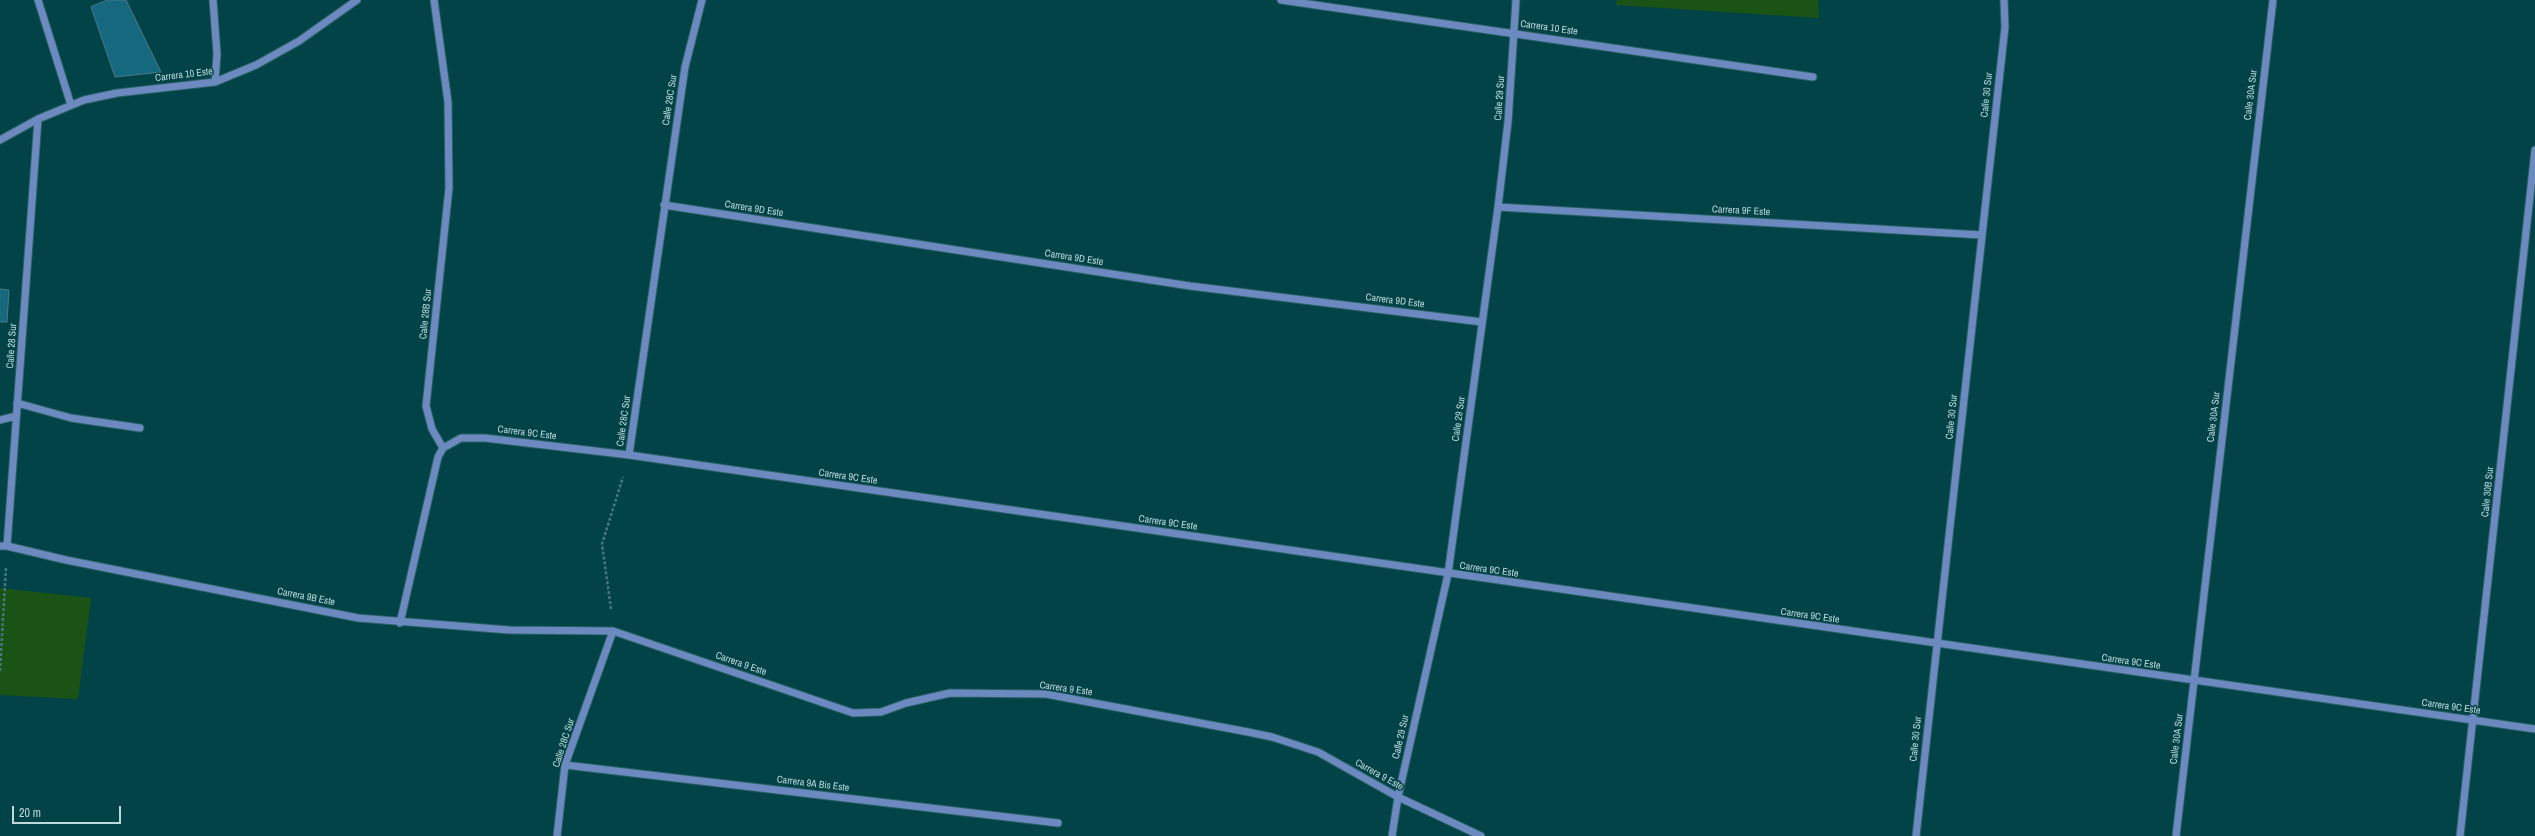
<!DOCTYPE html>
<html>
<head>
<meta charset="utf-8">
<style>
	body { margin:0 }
	#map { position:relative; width:2535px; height:836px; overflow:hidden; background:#024348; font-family:"Archivo Narrow",sans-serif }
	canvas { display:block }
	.scale { position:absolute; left:12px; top:806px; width:109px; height:18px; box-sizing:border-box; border:2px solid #bed9db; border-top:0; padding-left:5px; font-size:12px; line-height:14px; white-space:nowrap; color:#bed9db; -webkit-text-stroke:3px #024348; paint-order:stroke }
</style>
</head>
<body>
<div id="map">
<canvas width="2535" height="836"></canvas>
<div class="scale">20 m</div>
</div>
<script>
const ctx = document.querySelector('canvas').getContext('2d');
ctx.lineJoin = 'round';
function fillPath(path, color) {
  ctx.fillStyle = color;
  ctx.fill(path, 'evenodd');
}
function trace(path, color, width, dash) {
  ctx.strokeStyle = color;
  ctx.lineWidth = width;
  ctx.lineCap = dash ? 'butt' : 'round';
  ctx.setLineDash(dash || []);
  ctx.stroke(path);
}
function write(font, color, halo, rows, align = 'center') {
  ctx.font = font + ' "Archivo Narrow",sans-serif';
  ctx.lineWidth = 3;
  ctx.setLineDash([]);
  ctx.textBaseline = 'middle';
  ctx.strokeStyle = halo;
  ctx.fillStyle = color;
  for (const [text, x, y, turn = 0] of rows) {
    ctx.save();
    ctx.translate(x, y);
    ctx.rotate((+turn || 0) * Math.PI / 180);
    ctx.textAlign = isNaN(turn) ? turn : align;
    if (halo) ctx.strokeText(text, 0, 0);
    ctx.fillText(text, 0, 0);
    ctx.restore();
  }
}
fillPath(new Path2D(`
	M1617,0H1818L1819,18L1616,5Z
	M0,588L91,598L78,699L0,695Z`), '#1a5315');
const building = new Path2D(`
	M108,0H126L161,72L115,77L91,7Z
	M0,289L9,290L7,322H0Z`);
fillPath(building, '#16687f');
trace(building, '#4a7a8b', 1);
const minor = new Path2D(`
	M38,0L71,105
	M213,0L217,54L215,82
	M434,0L448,102L449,188L426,406L432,429L443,448
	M1281,0L1813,77
	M0,140L38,119L84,100L117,93L215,82L256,65L299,41L357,0
	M664,205L1190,286L1482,322
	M1498,207L1982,235
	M17,403L71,418L140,428
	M0,420L16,416
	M629,455L685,67L702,0
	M0,546H7L66,560L358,618L509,630L613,631L853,713L881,712L906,703L950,693L1046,694L1248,732L1272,737L1318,752L1398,797L1481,836
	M7,546L38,119
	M400,623L438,457L443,448L461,438H485L629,455L2535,729
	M565,765L1058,823
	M557,836L565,765L613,631
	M1392,836L1398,797L1448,574L1498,207L1508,122L1516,0
	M1916,836L2005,27L2004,0
	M2176,836L2273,0
	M2460,836L2535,150`);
trace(minor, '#286165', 9);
trace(new Path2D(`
	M611,609L602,544L623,477
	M0,671L6,568`), '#46797d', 2.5, [3, 2]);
trace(minor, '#6c8ac0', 7);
write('10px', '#bed9db', '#024348', [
	["Carrera 10 Este",1549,28,8],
	["Carrera 10 Este",184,75,-7],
	["Calle 30 Sur",1987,95,-84],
	["Calle 30A Sur",2251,95,-83],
	["Calle 29 Sur",1500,98,-86],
	["Calle 28C Sur",670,100,-81],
	["Carrera 9D Este",754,209,9],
	["Carrera 9F Este",1741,211,3],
	["Carrera 9D Este",1074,258,9],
	["Carrera 9D Este",1395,301,7],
	["Calle 28B Sur",426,314,-84],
	["Calle 28 Sur",12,346,-86],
	["Calle 30 Sur",1952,417,-84],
	["Calle 30A Sur",2214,417,-83],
	["Calle 29 Sur",1459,419,-82],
	["Calle 28C Sur",624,421,-82],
	["Carrera 9C Este",527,433,7],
	["Carrera 9C Este",848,477,8],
	["Calle 30B Sur",2488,492,-84],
	["Carrera 9C Este",1168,523,8],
	["Carrera 9C Este",1489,570,8],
	["Carrera 9B Este",306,597,11],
	["Carrera 9C Este",1810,616,8],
	["Carrera 9C Este",2131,662,8],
	["Carrera 9 Este",741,664,19],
	["Carrera 9 Este",1066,689,8],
	["Carrera 9C Este",2451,707,8],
	["Calle 29 Sur",1401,737,-77],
	["Calle 30 Sur",1916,739,-84],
	["Calle 30A Sur",2177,739,-83],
	["Calle 28C Sur",564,743,-72],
	["Carrera 9 Este",1379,775,29],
	["Carrera 9A Bis Este",813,784,7]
]);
</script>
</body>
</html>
